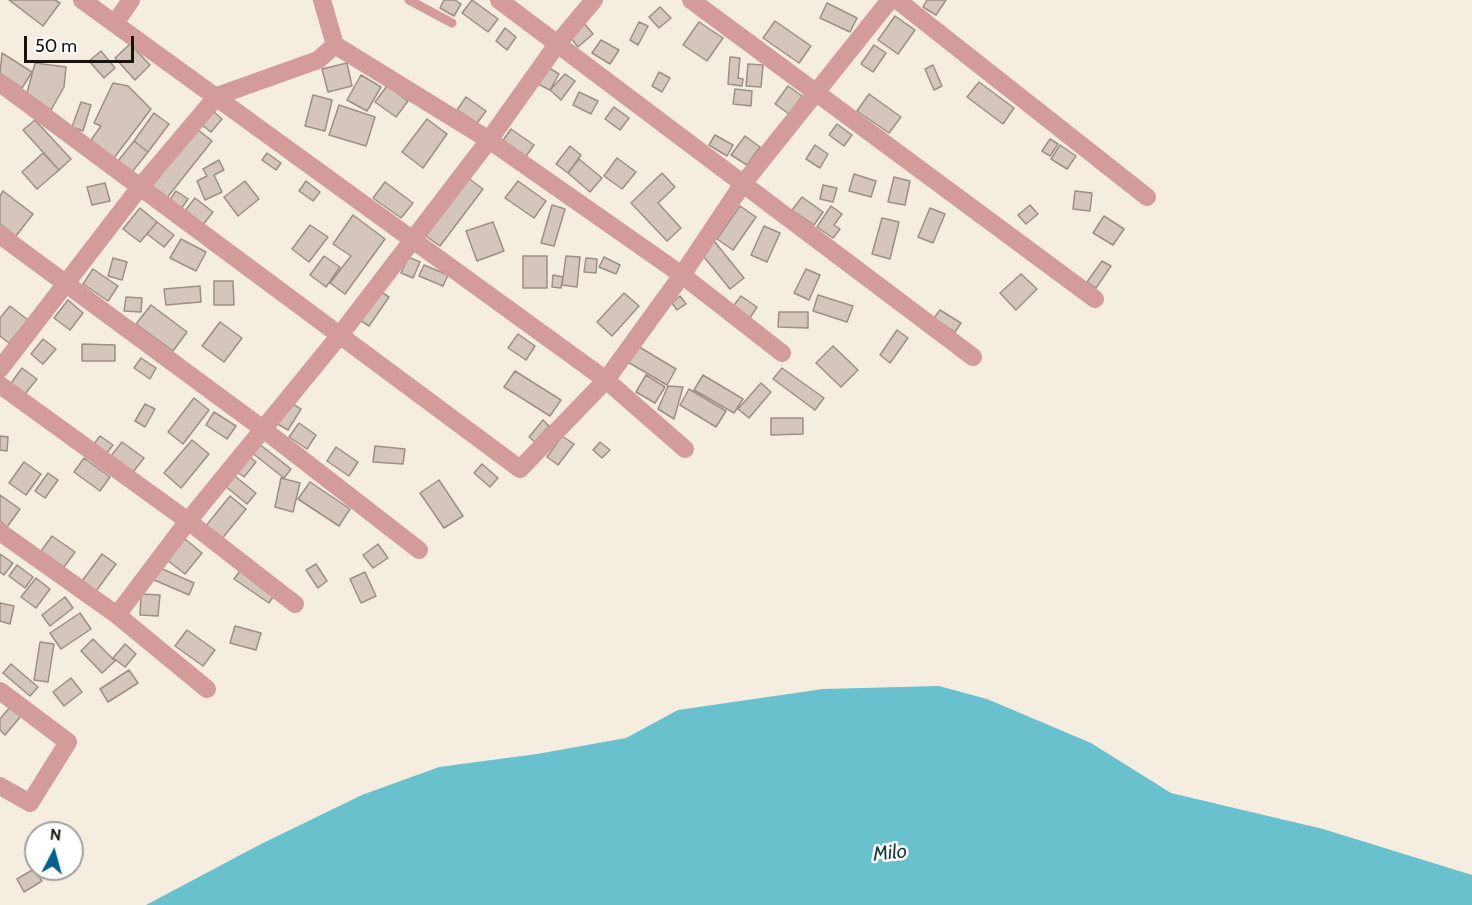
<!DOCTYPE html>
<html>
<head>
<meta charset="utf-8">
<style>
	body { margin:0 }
	#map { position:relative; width:1472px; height:905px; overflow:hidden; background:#f5eddf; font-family:Cabin,sans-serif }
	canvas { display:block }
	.north { position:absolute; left:24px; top:821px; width:60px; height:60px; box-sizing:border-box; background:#fff; border:2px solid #a2a19f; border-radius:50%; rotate:6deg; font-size:16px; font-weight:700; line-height:24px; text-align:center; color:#17140f }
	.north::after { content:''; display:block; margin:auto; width:21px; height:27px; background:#006090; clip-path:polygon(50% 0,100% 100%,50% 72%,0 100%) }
	.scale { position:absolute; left:24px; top:36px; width:110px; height:27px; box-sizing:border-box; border:3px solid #17140f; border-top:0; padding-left:8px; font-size:18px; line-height:21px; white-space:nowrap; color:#17140f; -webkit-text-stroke:4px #fff; paint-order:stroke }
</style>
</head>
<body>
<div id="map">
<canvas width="1472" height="905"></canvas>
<div class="north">N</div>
<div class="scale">50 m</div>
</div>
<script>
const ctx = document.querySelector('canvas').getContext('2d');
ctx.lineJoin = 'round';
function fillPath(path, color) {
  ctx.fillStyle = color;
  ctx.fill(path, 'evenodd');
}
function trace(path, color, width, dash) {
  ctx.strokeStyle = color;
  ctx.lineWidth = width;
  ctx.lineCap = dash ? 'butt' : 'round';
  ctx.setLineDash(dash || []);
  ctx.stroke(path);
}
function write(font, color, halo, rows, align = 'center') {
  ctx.font = font + ' Cabin,sans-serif';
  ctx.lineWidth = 5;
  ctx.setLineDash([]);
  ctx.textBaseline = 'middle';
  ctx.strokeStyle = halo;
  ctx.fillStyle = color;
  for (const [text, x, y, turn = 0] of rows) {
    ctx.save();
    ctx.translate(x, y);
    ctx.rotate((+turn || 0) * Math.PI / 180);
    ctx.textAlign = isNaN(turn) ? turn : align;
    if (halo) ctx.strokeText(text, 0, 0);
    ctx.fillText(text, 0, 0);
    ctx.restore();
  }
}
fillPath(new Path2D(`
	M939,686L987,699L1091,743L1171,793L1323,829L1472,875V905H146L261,844L362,795L439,767L537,754L626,738L678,710L823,689Z`), '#68c1cd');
const building = new Path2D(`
	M9,0H55L60,3L43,26Z
	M444,0H455L461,4L454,16L440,8Z
	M472,0L498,19L488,32L462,13Z
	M927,0H946L936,15L923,7Z
	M827,3L857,18L850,32L820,18Z
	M660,7L671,18L659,28L649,17Z
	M895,16L915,30L898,54L878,40Z
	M775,21L811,46L799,63L763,38Z
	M583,22L593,34L578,47L568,34Z
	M639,22L648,26L638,45L630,40Z
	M699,22L723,38L707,61L683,45Z
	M505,28L516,37L507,50L496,41Z
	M601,40L619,50L610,64L592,53Z
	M130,44L150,65L135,80L115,58Z
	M874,45L886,53L873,72L861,64Z
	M101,51L115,68L104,78L89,61Z
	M2,53L32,72L22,88L0,73Z
	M730,57L740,58L738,78L743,79L742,86L728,84Z
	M35,63L66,67L64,87L51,110L27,93Z
	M347,63L352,86L328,92L322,69Z
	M748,64L763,65L761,87L746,86Z
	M933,65L942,86L934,90L925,69Z
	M546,66L559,74L550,90L536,83Z
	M659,72L670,78L662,92L652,86Z
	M565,74L575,81L561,100L550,90Z
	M361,75L381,87L367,111L347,100Z
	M979,82L1014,108L1003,124L967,97Z
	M113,83L128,86L151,109L114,158L91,140L101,126L94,123Z
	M387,86L408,101L396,117L375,102Z
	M788,86L802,96L789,114L775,104Z
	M735,89L752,91L751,106L733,104Z
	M579,92L598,101L591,114L573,105Z
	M869,94L901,117L889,133L857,111Z
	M313,95L332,100L325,131L305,126Z
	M466,97L486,111L477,123L457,110Z
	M81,102L91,105L83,131L72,127Z
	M339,105L375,117L366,146L329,135Z
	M614,107L629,118L620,130L605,119Z
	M213,111L222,119L211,132L202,125Z
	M154,113L169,124L148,152L134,141Z
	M427,119L447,134L423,168L402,152Z
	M35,120L71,159L59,170L23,130Z
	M837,124L852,135L844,146L829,135Z
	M197,129L212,141L166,199L151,187Z
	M511,129L534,145L524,159L501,143Z
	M715,135L733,145L727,156L709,145Z
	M745,136L760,147L747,165L731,155Z
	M1050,139L1058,144L1050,156L1042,151Z
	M134,141L148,152L132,172L118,161Z
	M815,145L828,154L820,168L806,159Z
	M1060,145L1076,156L1067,169L1051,159Z
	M570,146L581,155L568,173L556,164Z
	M43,153L59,170L37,189L22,172Z
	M267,153L281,163L276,170L262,160Z
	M617,158L636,172L622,189L604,176Z
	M579,159L602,178L590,192L568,173Z
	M219,160L224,170L214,175L222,192L205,200L197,181L207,176L203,169Z
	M662,173L675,187L658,203L681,228L667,241L631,203Z
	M854,174L876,181L871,197L849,191Z
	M464,175L483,189L440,246L420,232Z
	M894,177L910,181L905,205L888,202Z
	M245,181L259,199L238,216L224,197Z
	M306,181L320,192L313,201L299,191Z
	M518,181L546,201L534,218L505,198Z
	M385,182L413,203L401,218L373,198Z
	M105,183L110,201L92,205L87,187Z
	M823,185L837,188L833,202L820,199Z
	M3,191L33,214L16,236L0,224V196Z
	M176,191L188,199L181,209L169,201Z
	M1075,191L1092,193L1090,211L1073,209Z
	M802,197L823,212L814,225L792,210Z
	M195,198L213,212L202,226L184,212Z
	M552,205L565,209L554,246L541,243Z
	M1030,205L1038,214L1026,224L1018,215Z
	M740,206L756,217L733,250L717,239Z
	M831,206L842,214L834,225L840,229L833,238L817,227Z
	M140,208L157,222L140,242L123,229Z
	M930,208L945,214L933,243L918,237Z
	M353,215L385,239L345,294L330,283L351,256L333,244Z
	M1104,216L1124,229L1113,245L1093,233Z
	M882,218L899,222L890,259L872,254Z
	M157,222L174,235L164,247L147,234Z
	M493,222L504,251L477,261L466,231Z
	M310,225L328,237L309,262L292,249Z
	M764,226L780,233L767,262L751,255Z
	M181,239L206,252L196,271L170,258Z
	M714,241L744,278L730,289L700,252Z
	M324,256L340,267L326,287L310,275Z
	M523,256H547V288H523Z
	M566,256L580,257L577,287L562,285Z
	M408,257L420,262L413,278L401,273Z
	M604,257L620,265L616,274L599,267Z
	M113,258L127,262L122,280L108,276Z
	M586,258L597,259L596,273L584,272Z
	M1102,261L1111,266L1096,288L1087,282Z
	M424,265L448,275L443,286L419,276Z
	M93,269L118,286L108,301L83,284Z
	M806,269L820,275L809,300L794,293Z
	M1021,274L1037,289L1016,310L1000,293Z
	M553,275L563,277L561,288L552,287Z
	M214,281H233L234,305H214Z
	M200,286L201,302L166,305L164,289Z
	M375,288L389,297L369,326L355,317Z
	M624,293L639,306L612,336L597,322Z
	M818,295L853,306L847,322L813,311Z
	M680,296L686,304L677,310L672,303Z
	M741,296L757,307L748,321L731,309Z
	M126,297L142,298L141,312L124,311Z
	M68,300L83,313L70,330L54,318Z
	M151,305L187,332L173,351L136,324Z
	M10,306L28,320L9,343L0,336V318Z
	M940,310L961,323L955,332L934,318Z
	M779,312H808V328L778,327Z
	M220,322L242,338L224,362L202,346Z
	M897,330L908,338L890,363L880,355Z
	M518,334L535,346L526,360L508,348Z
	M43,339L56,349L43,364L31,354Z
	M82,344L115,345V361H82Z
	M636,345L676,369L667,385L626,361Z
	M833,346L858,370L841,387L816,363Z
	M141,358L156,368L150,379L134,368Z
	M22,368L37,379L25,394L11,383Z
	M782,368L824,398L815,410L773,379Z
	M515,371L561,400L550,416L504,387Z
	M646,375L665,387L655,403L636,392Z
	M703,375L743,399L734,413L694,390Z
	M761,383L771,392L749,418L738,409Z
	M668,386L683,387L674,419L658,409Z
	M689,389L726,411L716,427L680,405Z
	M194,398L209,410L183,444L168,432Z
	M289,402L301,409L288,430L276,423Z
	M145,404L155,409L145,427L135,421Z
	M214,412L236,426L227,439L206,425Z
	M771,418H803V434L771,435Z
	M543,420L549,426L535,442L529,437Z
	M299,423L316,435L307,449L289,437Z
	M0,436L8,437L7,451L0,450Z
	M100,436L113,445L106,454L93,445Z
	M562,436L574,444L558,465L547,457Z
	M192,440L209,454L181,488L164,473Z
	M122,442L144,458L133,472L111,456Z
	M600,442L610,450L602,458L593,450Z
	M258,443L291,469L284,478L251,452Z
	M375,446L405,449L403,464L373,462Z
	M336,447L358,462L349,476L327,461Z
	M247,455L256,462L244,477L235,470Z
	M84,458L110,477L100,491L74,472Z
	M24,462L41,474L26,495L9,483Z
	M482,464L498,478L490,487L474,473Z
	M48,473L58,480L45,498L35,491Z
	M232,474L256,493L247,504L224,485Z
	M281,478L300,483L293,512L275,507Z
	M439,480L463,516L444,528L420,493Z
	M310,482L350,509L339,526L298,499Z
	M0,495L20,509L7,527L0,521Z
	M230,496L246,509L221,540L205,527Z
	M52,536L75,552L64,567L41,551Z
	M185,539L202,553L185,574L167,560Z
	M378,544L388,558L373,568L363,555Z
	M0,554L13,563L4,575L0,572Z
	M102,554L116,564L96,591L82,581Z
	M316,564L327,581L318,588L306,570Z
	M17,565L33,577L25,588L9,576Z
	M158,567L194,583L189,595L152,579Z
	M240,571L275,594L269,603L234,579Z
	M365,572L376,596L361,603L350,579Z
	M36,578L50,589L36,608L21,597Z
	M141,594L160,595L158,616L140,615Z
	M65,597L73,608L50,626L42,615Z
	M0,603L14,606L10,624L0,621Z
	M80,613L91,629L61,649L50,633Z
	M235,626L261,633L256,650L230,643Z
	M187,630L215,650L203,666L175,646Z
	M93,639L115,661L102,673L81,651Z
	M40,642L54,644L48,682L34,680Z
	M125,644L136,654L125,667L113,658Z
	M11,664L38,687L30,696L3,673Z
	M129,670L138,683L108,702L100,689Z
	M71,678L82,692L64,706L53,692Z
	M10,707L21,716L5,735L0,730V719Z
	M34,869L42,881L24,892L17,879Z`);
fillPath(building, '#d5c6bd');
trace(building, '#9d8f87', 1.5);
trace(new Path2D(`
	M409,0L452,23`), '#d39c9b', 9);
trace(new Path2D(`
	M82,0L606,380L685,449
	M322,0L335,45L489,140L682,275L782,353
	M499,0L973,357
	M691,0L1095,299
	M897,0L1147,197
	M115,23L131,0
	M0,83L520,469L606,380L682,275L742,185L890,0
	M0,235L263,429L419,550
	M0,369L140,187L217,96L318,60L335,45
	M0,385L188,521L295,604
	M0,532L117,615L207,689
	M117,615L188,521L340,335L489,140L558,43L594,0
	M0,691L68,742L30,803L0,786`), '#d39c9b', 18);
write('italic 20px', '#113c41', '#fff', [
	["Milo",890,853,-6]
]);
</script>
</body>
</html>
